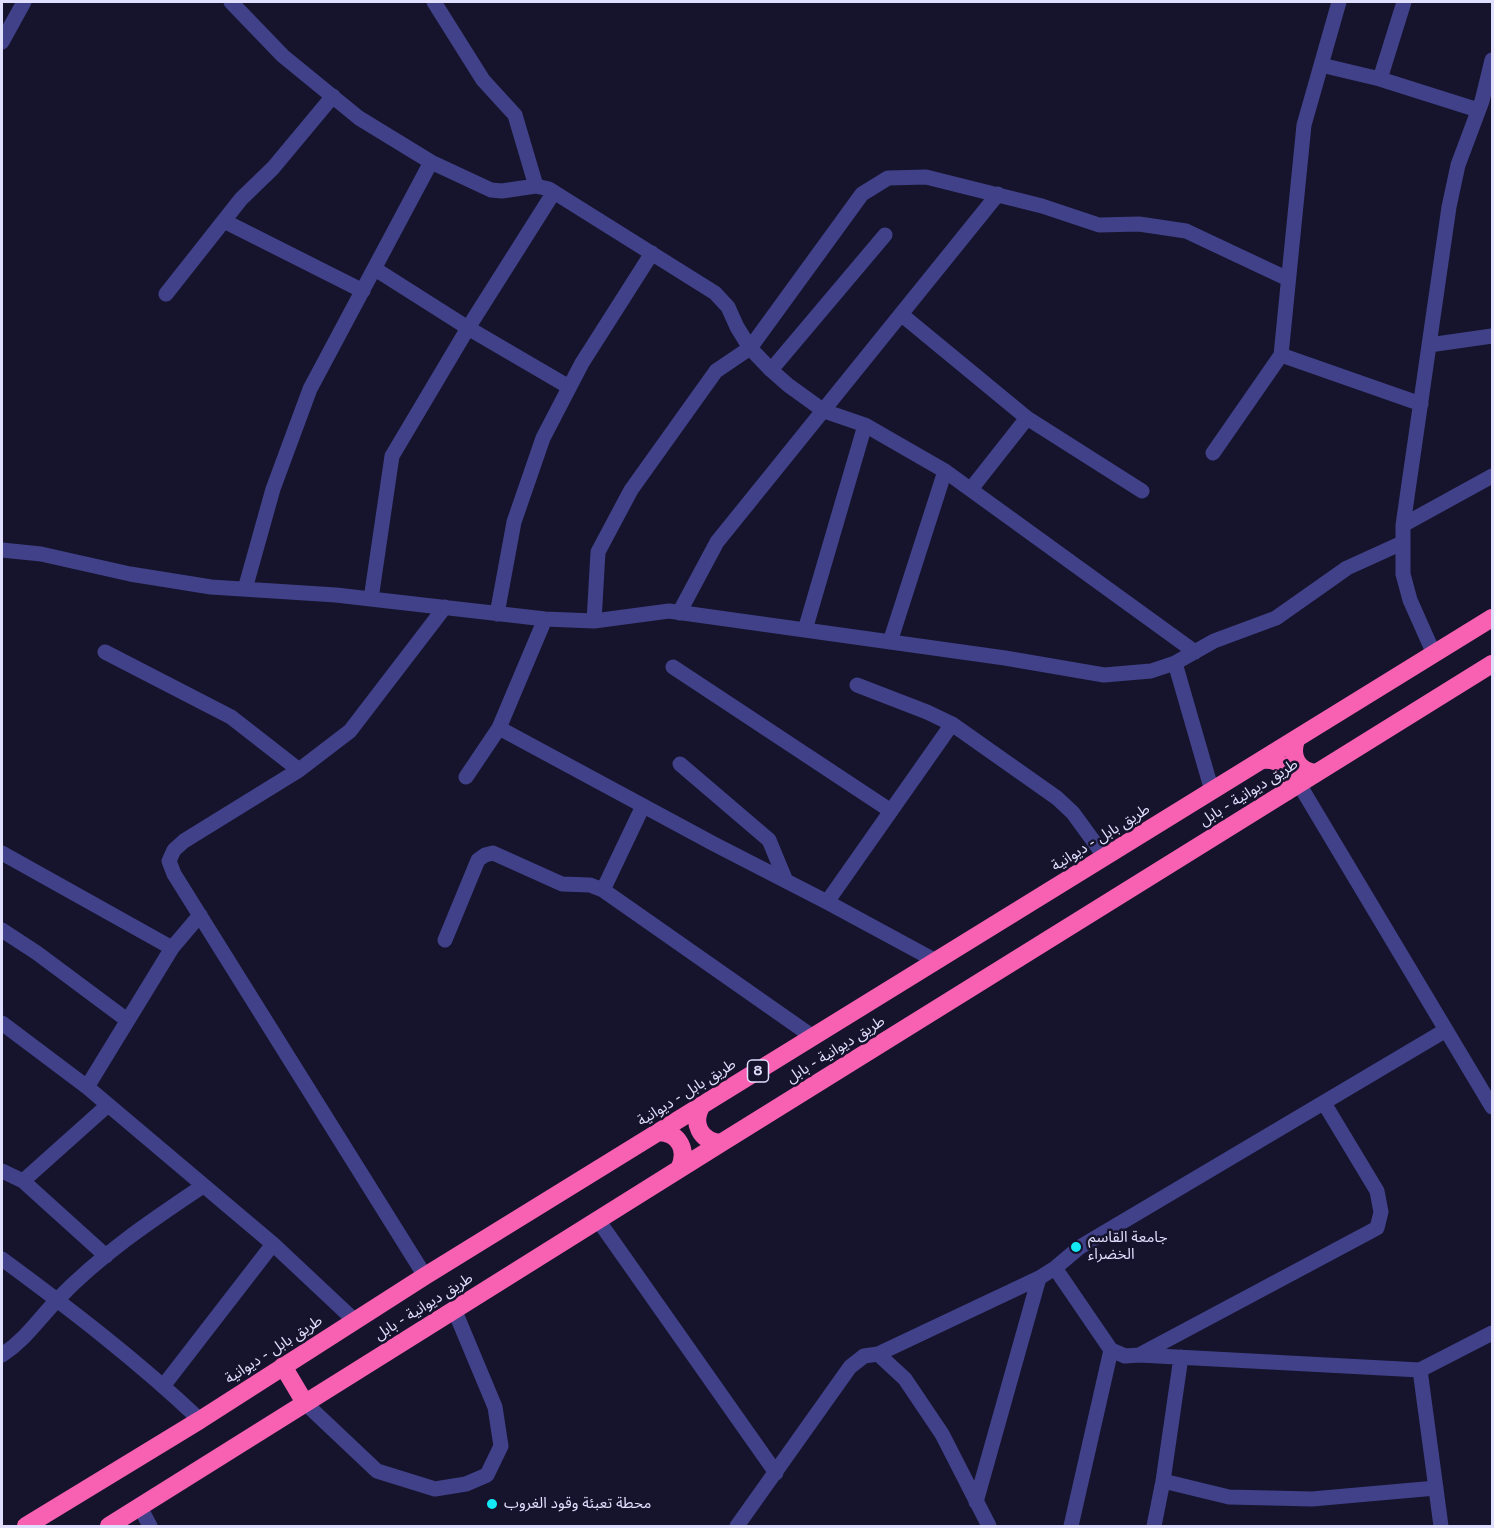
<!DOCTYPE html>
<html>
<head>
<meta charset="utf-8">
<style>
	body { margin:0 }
	#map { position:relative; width:1494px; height:1528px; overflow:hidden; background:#16132c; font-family:"Varela Round",sans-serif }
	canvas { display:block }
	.frame { position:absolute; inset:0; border:3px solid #e1dffe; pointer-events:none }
</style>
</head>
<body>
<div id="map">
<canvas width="1494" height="1528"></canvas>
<div class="frame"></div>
</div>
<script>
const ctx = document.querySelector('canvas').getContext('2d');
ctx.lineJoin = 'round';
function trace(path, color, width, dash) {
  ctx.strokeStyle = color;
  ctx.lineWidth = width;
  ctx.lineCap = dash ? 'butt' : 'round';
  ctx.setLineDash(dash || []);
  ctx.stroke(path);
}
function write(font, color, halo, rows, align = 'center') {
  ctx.font = font + ' "Varela Round","Noto Sans Arabic",sans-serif';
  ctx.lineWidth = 5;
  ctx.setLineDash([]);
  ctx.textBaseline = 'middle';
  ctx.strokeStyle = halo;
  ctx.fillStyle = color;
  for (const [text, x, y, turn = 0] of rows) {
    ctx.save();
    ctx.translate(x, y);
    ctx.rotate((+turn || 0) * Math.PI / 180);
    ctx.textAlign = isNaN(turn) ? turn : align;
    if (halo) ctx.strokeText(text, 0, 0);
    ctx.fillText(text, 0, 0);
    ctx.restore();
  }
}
trace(new Path2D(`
	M231,2L283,56L359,118L431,162L491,190L502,191L536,186L549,189L715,293L728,307L737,327L750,348L771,370L788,385L824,411L865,425L945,471L1195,652
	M434,2L483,80L515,115L536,186
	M2,42L24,2
	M1321,65L1380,79L1478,110
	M1380,79L1404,2
	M224,221L363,291
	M375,269L468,328L569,387
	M166,294L241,199L273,168L333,96
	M902,315L1027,418L1142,491
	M1429,345L1492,336
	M1281,355L1304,125L1339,2
	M771,370L885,235
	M1213,453L1281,355L1421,404
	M971,489L1027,418
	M1403,525L1492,476
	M2,550L41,554L130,574L211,587L336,595L545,619L594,621L669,611L1005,658L1104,675L1151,671L1175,663L1214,641L1276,618L1347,568L1402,543
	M245,589L273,489L310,389L431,162
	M371,599L392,456L468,328L554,192
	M679,613L717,542L998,194
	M497,614L514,522L543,438L582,363L652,253
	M594,621L598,552L631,490L716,371L750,348L862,194L888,178L926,177L1042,206L1099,225L1139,224L1186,231L1288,279
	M805,630L865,425
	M890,642L945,471
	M105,652L231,717L299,770
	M1434,654L1410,600L1403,574V525L1449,207L1458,165L1482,101L1492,60
	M1175,663L1212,791
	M673,667L891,811
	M857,685L927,712L952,724L1057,798L1073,813L1105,857
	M499,728L714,844L827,902L936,961
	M680,764L769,840L786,881
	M466,777L499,728L545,619
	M1299,784L1492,1107
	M2,853L172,948
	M603,890L643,806
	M827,902L952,724
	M2,930L37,953L127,1020
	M445,940L478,860L485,855L493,853L562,884L590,885L603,890L813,1037
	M2,1023L87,1087L273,1244L354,1320
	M87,1087L172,948L200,915
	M2,1171L23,1181L106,1256
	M23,1181L108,1105
	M598,1220L776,1473
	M2,1259C70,1309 138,1361 200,1420
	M1055,1268L1111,1350L1125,1356L1139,1355L1377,1228L1381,1212L1377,1191L1324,1103
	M425,1276L174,874L169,861L174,850L184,841L299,770L350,731L445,607
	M878,1354L905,1379L942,1434L989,1526
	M2,1355C26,1339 38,1320 57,1300C100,1255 152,1220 203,1186
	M1139,1355L1420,1370L1492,1333
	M1420,1370L1441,1526
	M164,1385L273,1244
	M305,1403L377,1471L435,1489L466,1484L487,1475L501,1446L495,1407L454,1309
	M1163,1481L1229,1497L1312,1499L1436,1488
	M976,1502L1039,1278
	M140,1507L150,1526
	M737,1526L850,1367L864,1356L878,1354L1039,1278L1055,1268L1080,1247L1446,1030
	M1071,1526L1111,1350
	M1154,1526L1163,1481L1181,1357`), '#404189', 15);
trace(new Path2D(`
	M1296,740C1290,757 1298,771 1316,773
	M1263,760C1282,758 1294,774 1286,792
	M702,1105C691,1123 700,1141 721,1143
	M659,1132C680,1133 688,1151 679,1169
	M283,1366L305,1403
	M26,1526L200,1420L425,1276L1492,618
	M109,1526L721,1143L1492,664`), '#f860b1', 18);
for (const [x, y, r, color] of [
	[1076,1247,6,"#14eaf5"],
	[492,1504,6,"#14eaf5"]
]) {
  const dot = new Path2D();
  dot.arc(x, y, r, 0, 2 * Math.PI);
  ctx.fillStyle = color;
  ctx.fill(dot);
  trace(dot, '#16132c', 2);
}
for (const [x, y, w] of [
	[758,1071,21]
]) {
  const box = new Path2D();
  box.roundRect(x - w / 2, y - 11, w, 22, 4.5);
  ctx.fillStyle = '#16132c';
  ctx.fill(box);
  trace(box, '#e1dffe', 1.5);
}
write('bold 14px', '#e1dffe', null, [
	["8",758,1071]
]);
write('15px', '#e1dffe', '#16132c', [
	["طريق ديوانية - بابل",1249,793,-32],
	["طريق بابل - ديوانية",1101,838,-32],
	["طريق ديوانية - بابل",836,1050,-32],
	["طريق بابل - ديوانية",687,1093,-32],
	["طريق ديوانية - بابل",424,1307,-32],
	["طريق بابل - ديوانية",274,1350,-33]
]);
write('15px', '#e1dffe', '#16132c', [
	["جامعة القاسم",1088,1238],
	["الخضراء",1088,1255],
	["محطة تعبئة وقود الغروب",504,1504]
], 'left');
</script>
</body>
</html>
